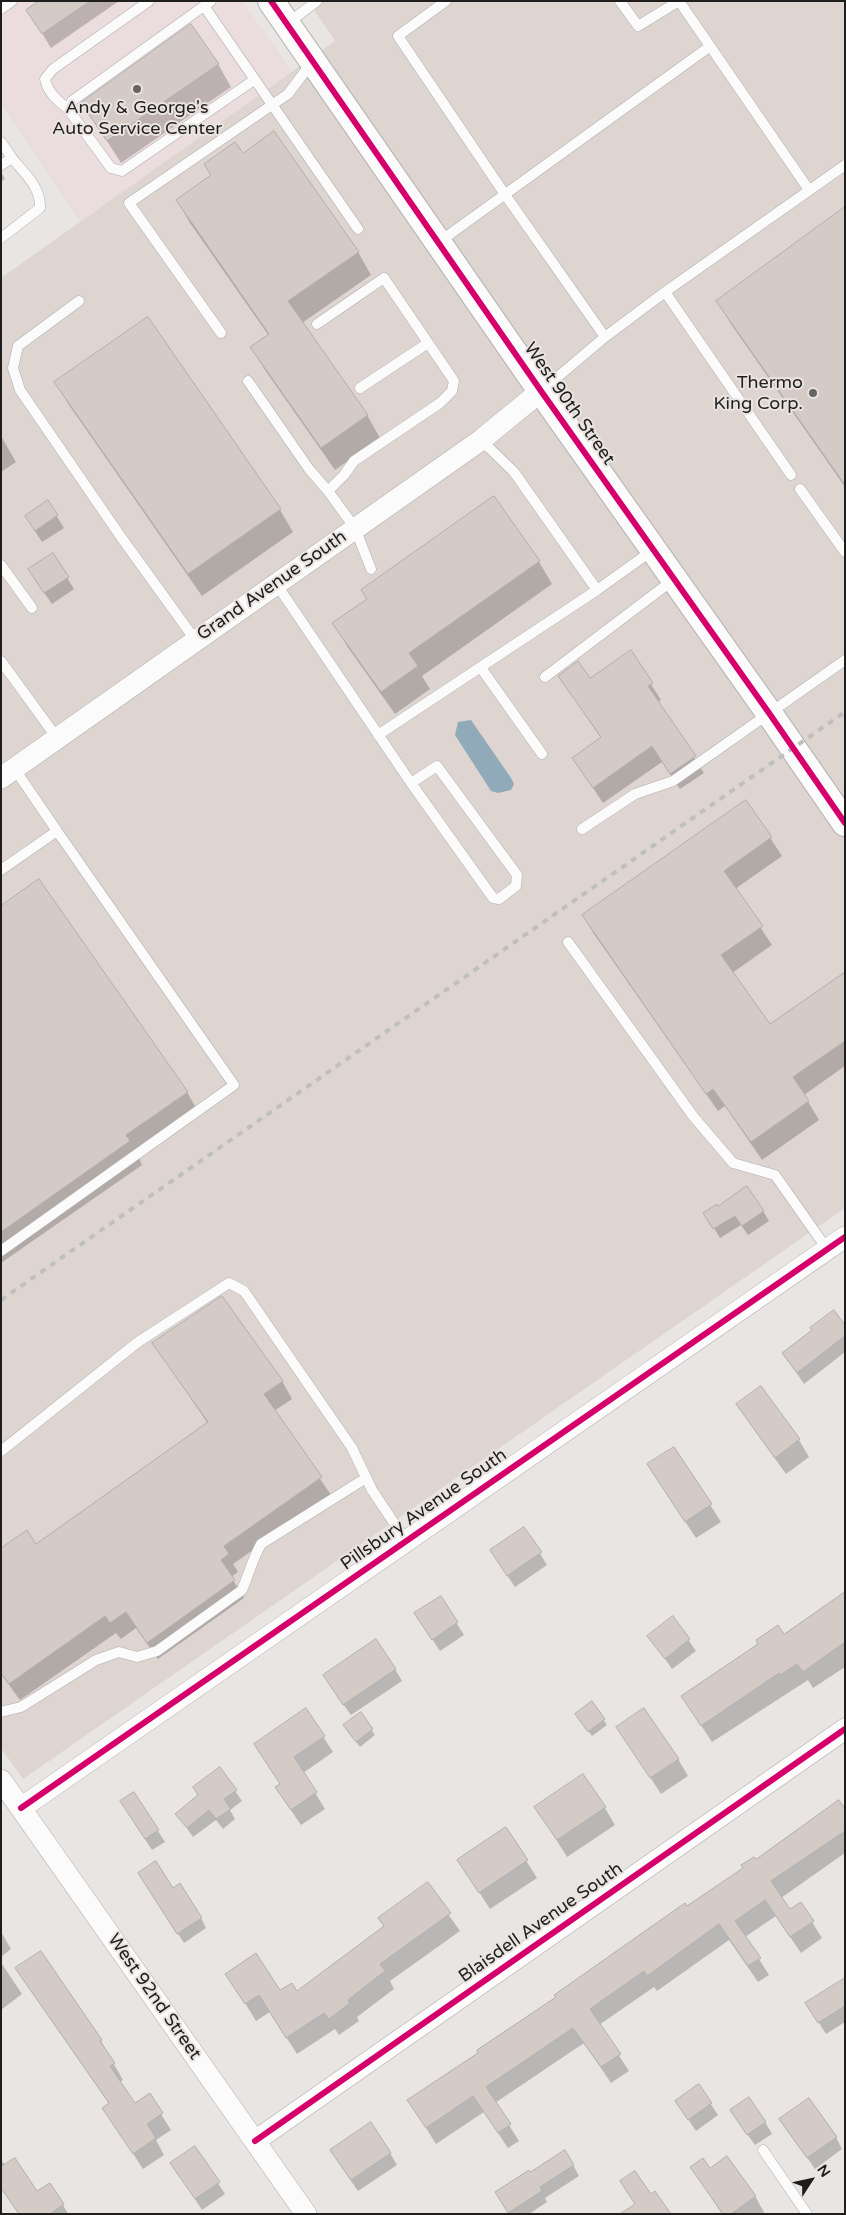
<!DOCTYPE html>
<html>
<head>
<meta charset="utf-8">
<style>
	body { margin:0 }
	#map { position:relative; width:846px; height:2215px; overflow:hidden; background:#e8e5e3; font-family:"Varela Round",sans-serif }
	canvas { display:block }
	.frame { position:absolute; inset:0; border:2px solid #201e1d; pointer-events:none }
	.north { position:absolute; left:786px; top:2155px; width:50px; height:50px; -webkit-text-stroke:4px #e9e4e2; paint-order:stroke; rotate:55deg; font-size:14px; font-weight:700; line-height:20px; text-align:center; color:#201e1d }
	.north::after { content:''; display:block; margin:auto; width:18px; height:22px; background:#201e1d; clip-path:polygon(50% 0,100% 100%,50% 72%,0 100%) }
</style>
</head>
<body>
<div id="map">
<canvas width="846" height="2215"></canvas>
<div class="frame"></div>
<div class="north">N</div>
</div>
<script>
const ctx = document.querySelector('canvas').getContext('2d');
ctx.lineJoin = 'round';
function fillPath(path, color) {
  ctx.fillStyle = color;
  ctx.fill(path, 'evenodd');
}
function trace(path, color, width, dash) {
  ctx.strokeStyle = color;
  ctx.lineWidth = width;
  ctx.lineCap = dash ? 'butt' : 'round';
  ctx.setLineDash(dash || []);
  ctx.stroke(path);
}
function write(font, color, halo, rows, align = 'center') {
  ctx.font = font + ' "Varela Round",sans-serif';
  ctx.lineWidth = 4;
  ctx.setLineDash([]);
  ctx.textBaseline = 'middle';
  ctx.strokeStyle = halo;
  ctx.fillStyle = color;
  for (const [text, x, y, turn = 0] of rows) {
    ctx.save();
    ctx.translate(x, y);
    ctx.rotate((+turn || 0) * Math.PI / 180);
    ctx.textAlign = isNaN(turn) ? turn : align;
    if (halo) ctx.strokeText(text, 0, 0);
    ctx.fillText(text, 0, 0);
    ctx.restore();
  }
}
fillPath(new Path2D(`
	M1,1H242L292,71L80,222L1,104Z`), '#ebdcde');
fillPath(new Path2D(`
	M308,1H845V1208L23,1779L1,1748V278L335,41Z`), '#ded5d1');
fillPath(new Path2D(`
	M471,720L511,778L514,784L511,790L498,793L491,791L455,735L458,722Z`), '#90aaba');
fillPath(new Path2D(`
	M38,1H119L51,48L28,10L39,3Z
	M218,64L231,87L121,163L83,103Z
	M243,155L358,252L371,275L302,323L367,415L380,438L335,470L265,370L252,348L269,336L190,223L177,200Z
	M1,172L5,179L1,181Z
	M845,209V487L731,324L717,301Z
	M56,382L280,510L293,532L202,596L69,405Z
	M1,436L16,462L1,472Z
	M48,502L64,528L42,542L33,528Z
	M53,555L74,589L52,604L36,581Z
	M539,562L552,584L422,676L430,689L395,714L347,646L334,623Z
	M630,652L661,700L657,702L704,773L680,789L662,762L603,803L573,758L601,738L560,676L590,680Z
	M746,801L782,856L735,889L772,945L732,973L769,1026L845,974V1066L804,1095L819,1120L762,1160L725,1106L718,1111L594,934L583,915Z
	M1,907L187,1092L200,1115L139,1158L142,1165L1,1263Z
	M763,1211L769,1221L748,1235L741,1225L720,1238L705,1213Z
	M845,1327V1352L804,1384L783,1353Z
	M154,1343L282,1381L292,1399L274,1411L331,1495L233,1564L238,1572L231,1577L244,1598L158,1659L136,1628L121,1639L116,1633L20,1700L1,1674V1550L36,1546L208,1424Z
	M761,1387L799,1440L809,1457L786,1474L748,1421L738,1404Z
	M674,1448L721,1522L696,1538L659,1482Z
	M524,1528L547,1565L515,1587L498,1562Z
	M845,1593V1667L813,1688L808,1680L712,1742L693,1713L784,1635Z
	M440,1597L464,1635L440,1651L423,1625Z
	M673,1618L696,1651L672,1669L649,1636Z
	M395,1669L402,1681L351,1715L331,1687Z
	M592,1703L607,1725L592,1736L579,1719Z
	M306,1710L333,1752L303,1773L325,1809L301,1825L286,1803L281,1785Z
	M360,1714L375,1735L360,1747L348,1731Z
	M618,1728L678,1759L688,1776L661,1794Z
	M220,1769L242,1801L230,1810L235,1819L223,1829L216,1820L193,1837L177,1814L199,1796Z
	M134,1794L165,1842L152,1850L128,1813Z
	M536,1807L605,1808L615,1825L567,1857Z
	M845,1811V1853L781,1898L790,1911L812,1922L822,1938L801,1953L776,1916L745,1937L769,1975L758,1982L729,1940L657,1991L654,1987L599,2025L629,2071L611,2083L584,2043L495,2103L519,2141L508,2148L484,2112L436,2144L409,2101L755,1861Z
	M506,1829L537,1878L490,1909L459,1861Z
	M145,1883L172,1889L201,1918L206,1928L184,1943Z
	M427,1884L460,1931L390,1981L394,1989L357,2017L359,2021L339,2035L335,2029L297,2054L270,2012L256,2021L227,1974L280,1992H297L385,1927Z
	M1,1932L11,1949L1,1957Z
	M40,1952L101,2041L123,2080L120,2082L134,2104L149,2095L171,2130L156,2140L164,2155L143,2169L104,2109L110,2105L16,1969Z
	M2,1964L22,1994L1,2010V1965Z
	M845,1980V2022L826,2034L814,2015Z
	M698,2085L718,2115L696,2131L676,2101Z
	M781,2120L836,2137L842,2149L815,2169Z
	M738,2122H765L772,2134L755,2145Z
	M195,2148L225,2194L202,2210L179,2174Z
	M390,2153L397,2165L358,2191L338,2162Z
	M1,2160L6,2166L37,2193L63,2205L68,2214H19L1,2188Z
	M573,2165L579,2176L545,2198L547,2202L529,2214H510L503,2203Z
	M692,2168L710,2170L755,2196L765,2214H722Z`), '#0003');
const building = new Path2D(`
	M39,1H90L42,34L26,10Z
	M191,24L219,64L107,141L81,103Z
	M274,131L359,252L288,301L368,415L321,448L250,347L269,334L176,200L211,175L204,164L235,142L243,153Z
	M845,207V485L716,301Z
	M148,317L281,509L188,574L54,382Z
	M494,496L540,561L409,653L418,666L381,692L332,623L367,599L361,590Z
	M48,500L58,515L35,531L25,516Z
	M53,553L69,577L44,593L28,569Z
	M631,650L653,683L648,686L696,756L670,774L652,746L593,788L572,758L601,737L558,676L578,661L590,678Z
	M746,800L772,837L724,871L763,926L721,955L770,1024L845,972V1041L793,1077L809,1101L751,1142L713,1089L706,1094L582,915Z
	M39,879L188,1092L126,1135L130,1141L1,1232V906Z
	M747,1186L764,1211L742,1226L735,1216L713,1229L703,1213L717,1204L718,1206Z
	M222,1296L283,1381L264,1394L322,1477L224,1546L229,1554L221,1560L235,1580L147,1643L126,1612L110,1623L105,1616L9,1684L1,1673V1548L27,1530L36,1544L208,1422L152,1343Z
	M834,1310L845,1325V1336L797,1373L782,1353L812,1330L810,1328Z
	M761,1386L800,1439L775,1458L736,1404Z
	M674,1447L712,1504L685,1522L647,1464Z
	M524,1527L542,1552L507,1576L490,1550Z
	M845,1592V1642L803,1672L797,1664L780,1675L779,1673L701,1726L681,1696L758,1644L756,1640L778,1625L784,1634Z
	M441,1596L458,1622L432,1640L414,1613Z
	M673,1616L690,1639L665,1659L647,1636Z
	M376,1639L396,1669L343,1705L323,1675Z
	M592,1701L605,1719L588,1732L575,1714Z
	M306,1708L325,1736L294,1757L317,1792L291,1810L275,1787L280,1784L254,1744Z
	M644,1708L679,1759L650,1778L616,1727Z
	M361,1712L373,1729L356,1742L343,1725Z
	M220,1767L237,1790L224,1799L231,1809L216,1819L209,1810L187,1828L175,1814L198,1795L193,1787Z
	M583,1774L606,1807L557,1840L534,1807Z
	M134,1792L159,1830L145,1839L120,1801Z
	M839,1800L845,1809V1831L771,1881L790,1909L801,1902L814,1921L790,1937L765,1900L735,1921L761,1958L748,1966L719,1924L647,1976L644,1971L590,2009L621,2054L601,2067L573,2028L486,2087L511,2124L498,2133L473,2096L426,2128L407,2100L478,2053L477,2050L556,1997L554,1995L685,1903L687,1906L743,1868L741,1865L754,1857L756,1859Z
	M506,1827L528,1860L479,1893L457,1860Z
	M156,1861L173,1888L180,1883L202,1918L177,1934L138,1873Z
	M428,1882L451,1913L380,1964L385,1971L348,2000L350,2003L329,2019L324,2013L286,2038L259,1995L245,2004L225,1974L256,1953L280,1990L292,1983L297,1991L384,1926L378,1918Z
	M41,1951L102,2040L100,2041L115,2063L110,2066L135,2103L150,2093L163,2113L147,2124L156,2138L133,2154L102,2108L109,2103L15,1968Z
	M845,1978V2006L818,2023L805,2003Z
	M699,2084L712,2103L688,2120L675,2101Z
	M749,2097L766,2122L747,2135L730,2110Z
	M809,2098L837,2137L807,2158L779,2119Z
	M371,2122L391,2153L351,2180L330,2150Z
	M195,2146L220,2182L195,2199L170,2163Z
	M565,2150L574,2165L540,2187L542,2191L508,2213L495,2192L529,2170L530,2172Z
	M727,2156L756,2196L731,2214H723L690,2167L703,2158L710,2168Z
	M15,2158L37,2191L50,2183L64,2204L50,2214H19L1,2188V2167Z
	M635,2171L651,2194L655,2191L671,2214H620L635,2204L620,2181Z`);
fillPath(building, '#d4cbc6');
trace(building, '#b1afad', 1);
const service = new Path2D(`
	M211,1L204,6L358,229
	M446,1L398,36L506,196L605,337
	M620,1L638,26L679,1L809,190
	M204,6L72,101L68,109L111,168L122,171L254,80
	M1,9L12,1
	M288,23L317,1
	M68,109C57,100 48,93 45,79L53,69L149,1
	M1,142L12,158L1,165
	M1,238L40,208C41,187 24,173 12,158
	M439,242L709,47
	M665,292L845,165
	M79,301L18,346L13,368L20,390L121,537L196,641
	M221,333L129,203L288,94L312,62
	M248,381L309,469L328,491L344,475L354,461L440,403L452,391L454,381L384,278L317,324
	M360,388L428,343
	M541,391L605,337L665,292L791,475
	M481,440L514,472L597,590L653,550
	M800,489L845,552
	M328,491L355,528L371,569
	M1,565L32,608
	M277,585L411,783L493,898L499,899L516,886L517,875L437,766L411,783
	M1,661L57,738
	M481,668L542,754
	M545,677L673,580
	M378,735L597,590
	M582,829L635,794L673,781L845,660
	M1,870L57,831L14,768
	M568,942L693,1116L733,1163L775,1175L827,1249
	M1,1251L234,1085L57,831
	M1,1451L138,1342L229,1283L244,1291L352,1448L372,1490L406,1541
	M1,1712L21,1707L96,1660L119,1652L137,1657L157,1651L242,1590C249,1574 252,1560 261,1544L366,1478
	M763,2150L807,2214`);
const minor = new Path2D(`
	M1,778L481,440L541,391
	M1,1780L306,2214
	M21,1808L845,1237
	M255,2141L845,1729`);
const tertiary = new Path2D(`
	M271,1L541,391L769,713L845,823`);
trace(service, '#b0aead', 11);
trace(minor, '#b0aead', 22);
trace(tertiary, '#b0aead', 28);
trace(service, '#fcfbfb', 10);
trace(minor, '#fcfbfb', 21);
trace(tertiary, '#fcfbfb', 26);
trace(new Path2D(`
	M1,1300L845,712`), '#bfbfbe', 4, [6, 6]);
trace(new Path2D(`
	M271,1L541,391L769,713L845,823
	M21,1808L845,1237
	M255,2141L845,1729`), '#d6006c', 6);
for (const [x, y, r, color] of [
	[137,89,5,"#666462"],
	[813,393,5,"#666462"]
]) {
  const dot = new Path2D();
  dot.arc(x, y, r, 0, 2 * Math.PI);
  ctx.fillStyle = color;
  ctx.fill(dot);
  trace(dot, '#e9e4e2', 2);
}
write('18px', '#201e1d', '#e9e4e2', [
	["Andy & George's",137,108],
	["Auto Service Center",137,129],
	["Thermo",803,383,"right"],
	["King Corp.",803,404,"right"]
]);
write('18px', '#201e1d', '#e9e4e2', [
	["West 90th Street",569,404,55],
	["Grand Avenue South",272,586,-35],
	["Pillsbury Avenue South",424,1510,-35],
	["Blaisdell Avenue South",541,1923,-35],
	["West 92nd Street",154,1997,55]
]);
</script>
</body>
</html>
